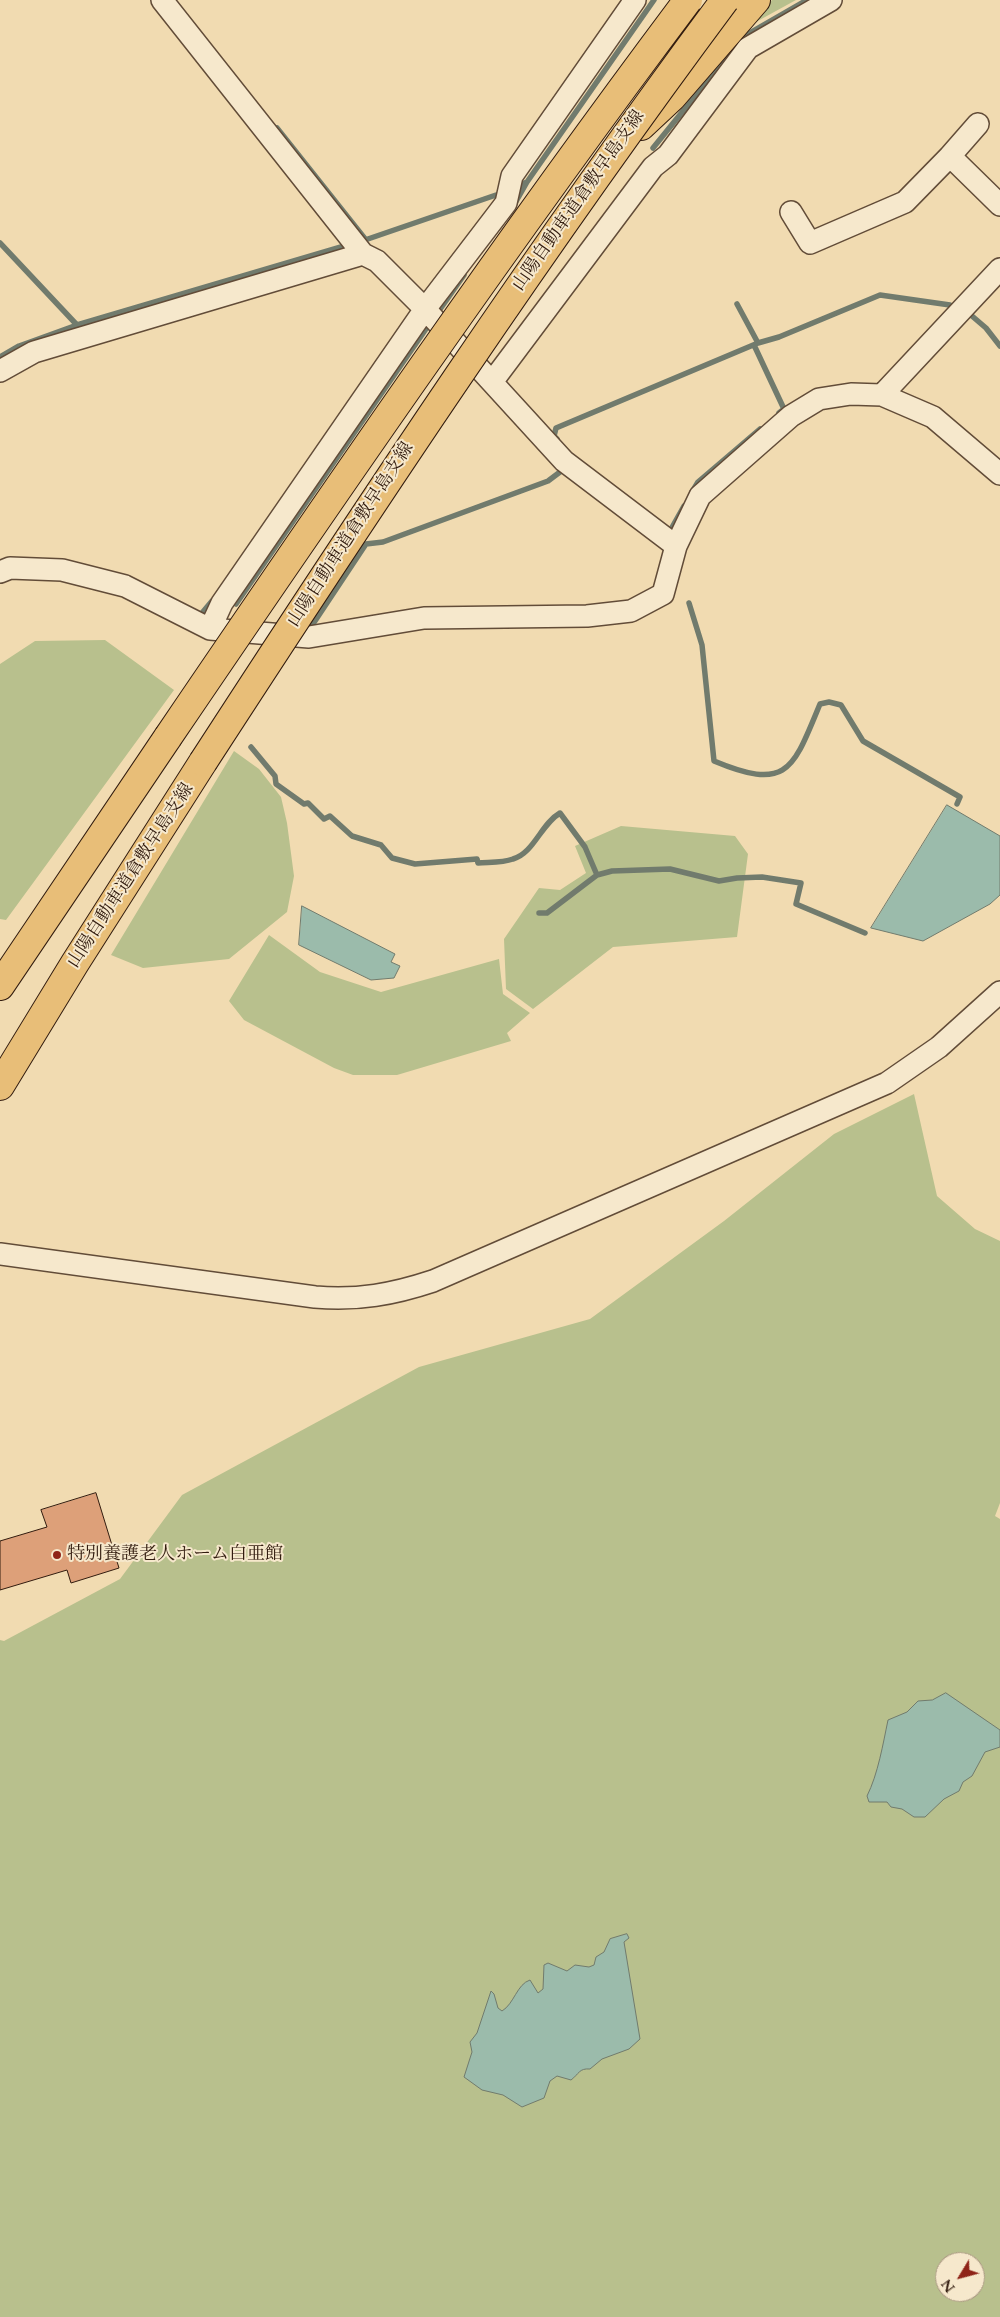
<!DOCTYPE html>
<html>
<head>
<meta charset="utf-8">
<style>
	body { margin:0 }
	#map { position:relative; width:1000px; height:2317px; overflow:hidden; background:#f1dbb1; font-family:Cardo,serif }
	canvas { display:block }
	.north { position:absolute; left:935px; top:2252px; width:50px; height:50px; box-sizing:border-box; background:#f6e8cc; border:1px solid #a89680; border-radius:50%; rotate:233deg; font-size:14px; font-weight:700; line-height:20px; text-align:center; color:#321c0f }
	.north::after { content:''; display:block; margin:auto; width:18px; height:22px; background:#8f2418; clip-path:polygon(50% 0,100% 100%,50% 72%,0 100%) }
</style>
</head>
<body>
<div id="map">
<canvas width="1000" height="2317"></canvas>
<div class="north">N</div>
</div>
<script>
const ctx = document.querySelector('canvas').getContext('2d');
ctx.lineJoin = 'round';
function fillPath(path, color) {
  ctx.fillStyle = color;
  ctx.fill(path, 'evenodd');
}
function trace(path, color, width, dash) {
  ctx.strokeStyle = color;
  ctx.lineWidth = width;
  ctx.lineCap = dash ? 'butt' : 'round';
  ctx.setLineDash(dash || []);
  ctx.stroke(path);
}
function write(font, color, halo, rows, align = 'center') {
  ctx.font = font + ' Cardo,"Noto Serif JP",serif';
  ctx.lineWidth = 4;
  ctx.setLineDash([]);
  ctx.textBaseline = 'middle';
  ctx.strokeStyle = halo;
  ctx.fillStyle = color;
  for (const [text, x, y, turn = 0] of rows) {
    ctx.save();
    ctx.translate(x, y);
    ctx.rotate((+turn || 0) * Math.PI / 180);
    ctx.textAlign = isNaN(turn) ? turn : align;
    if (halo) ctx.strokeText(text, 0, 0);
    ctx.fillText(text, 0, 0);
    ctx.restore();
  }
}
fillPath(new Path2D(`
	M772,0H796L745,28Z
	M105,640L174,690L6,920L0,919V664L35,641Z
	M234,751L259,769L281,797L287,823L294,876L287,912L229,959L143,968L111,955Z
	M621,826L735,836L748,854L737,937L613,947L533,1009L506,989L504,939L539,888L560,890L586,873L575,846Z
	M269,935L320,972L381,992L499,959L503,994L530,1013L507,1033L511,1041L397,1075H353L334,1068L244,1020L229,1001Z
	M914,1094L937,1196L975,1229L1000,1241V1503L995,1516L1000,1519V2317H0V1640L4,1641L120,1579L182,1495L419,1367L590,1319L724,1221L834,1134ZM945,2262H975V2292H945Z`), '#b8c08d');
const water = new Path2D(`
	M947,805L1000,836V895L990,904L923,941L871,928Z
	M302,906L395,954L391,962L400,966L394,978L371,980L299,945Z
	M946,1693L1000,1730V1747L985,1752L972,1776L963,1782L959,1791L944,1799L925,1817H914L902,1809L891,1807L887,1802H869L867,1796C878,1774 883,1744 888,1720L907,1712L918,1701L932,1700Z
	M627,1934L629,1938L624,1942L640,2039L629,2049L602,2059L590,2069C579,2068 579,2074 571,2080L557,2076L550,2081L544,2098L522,2107L503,2095L482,2090L464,2077L472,2052L470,2042L477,2033L491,1991L494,1994L498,2008L502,2011C514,2004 517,1984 530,1980L538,1993L543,1989L544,1965L548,1963L567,1971L575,1965L589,1967L594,1965L596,1957L604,1952L610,1939Z`);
fillPath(water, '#9bbbab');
trace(water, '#717b6d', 1);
trace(new Path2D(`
	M277,128L366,240
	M653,148L743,37L807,0
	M522,184L527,182L654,0
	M514,205L527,182
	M365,240L496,195
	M0,243L77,325
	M436,315L464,275
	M972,316L986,328L1000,346
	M758,343L779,337L880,295L950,305
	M754,345L784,409L779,413
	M0,357L19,346L77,325L341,247
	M557,439L554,436L556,428L758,343L737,304
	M692,492L698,482L760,429
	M670,531L684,506
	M689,603L702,645L714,761C788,792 793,769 820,704L829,702L841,705L863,741L960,797L957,804
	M236,604L428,326
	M202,613L212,601
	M309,630L366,544L383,542L548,481L564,469
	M251,747L275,776L276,784L304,804L308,803L324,819L330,816L352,836L381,845L392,858L415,864L477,859L478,863C489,862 502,863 513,859C534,853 541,824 560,813L585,847L597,875
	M539,913H547L597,875L612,871L670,869L719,881L737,878L762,877L801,883L796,904L865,933`), '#717b6d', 5.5);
const building = new Path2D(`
	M96,1493L119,1568L71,1583L67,1570L0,1590V1541L47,1527L41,1510Z`);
fillPath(building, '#dda079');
trace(building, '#321c0f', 1);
const minor = new Path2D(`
	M162,0L363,254L377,261L425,309L564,461L676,546
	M978,124L950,156L1000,205
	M791,212L810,243L905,202L950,156
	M0,371L34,352L363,254
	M492,382L653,167L668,155L748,48L831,0
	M882,395L1000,269
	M0,572L10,568L62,570L125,586L210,629L309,637L424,618L587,616L631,611L663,594L676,546L700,496L791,416L819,399L851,394L882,395L933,417L1000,474
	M210,629L222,603L425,309L506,203L512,176L635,0
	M0,1254L315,1297C357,1301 394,1294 433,1281L887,1083L939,1047L1000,992`);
const highway = new Path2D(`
	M641,126L672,97L756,0
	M0,986L168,737
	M0,1086L75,963L203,762`);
trace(minor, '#624c38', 24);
trace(highway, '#321c0f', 30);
trace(minor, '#f6e8cc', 21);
trace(highway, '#e8be78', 28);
const highwayBridge = new Path2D(`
	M168,737C337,488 508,240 688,0
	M203,762C371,503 541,247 725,0`);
trace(highwayBridge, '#321c0f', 30, []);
trace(highwayBridge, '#e8be78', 28);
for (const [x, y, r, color] of [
	[57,1555,5,"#8f2418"]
]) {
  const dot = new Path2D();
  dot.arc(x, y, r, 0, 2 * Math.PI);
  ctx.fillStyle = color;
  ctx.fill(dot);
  trace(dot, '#f6e8cc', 2);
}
write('18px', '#321c0f', '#f6e8cc', [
	["山陽自動車道倉敷早島支線",579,201,-55],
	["山陽自動車道倉敷早島支線",351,535,-57],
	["山陽自動車道倉敷早島支線",131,876,-57]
]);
write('18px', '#321c0f', '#f6e8cc', [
	["特別養護老人ホーム白亜館",67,1555]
], 'left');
</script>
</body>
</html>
